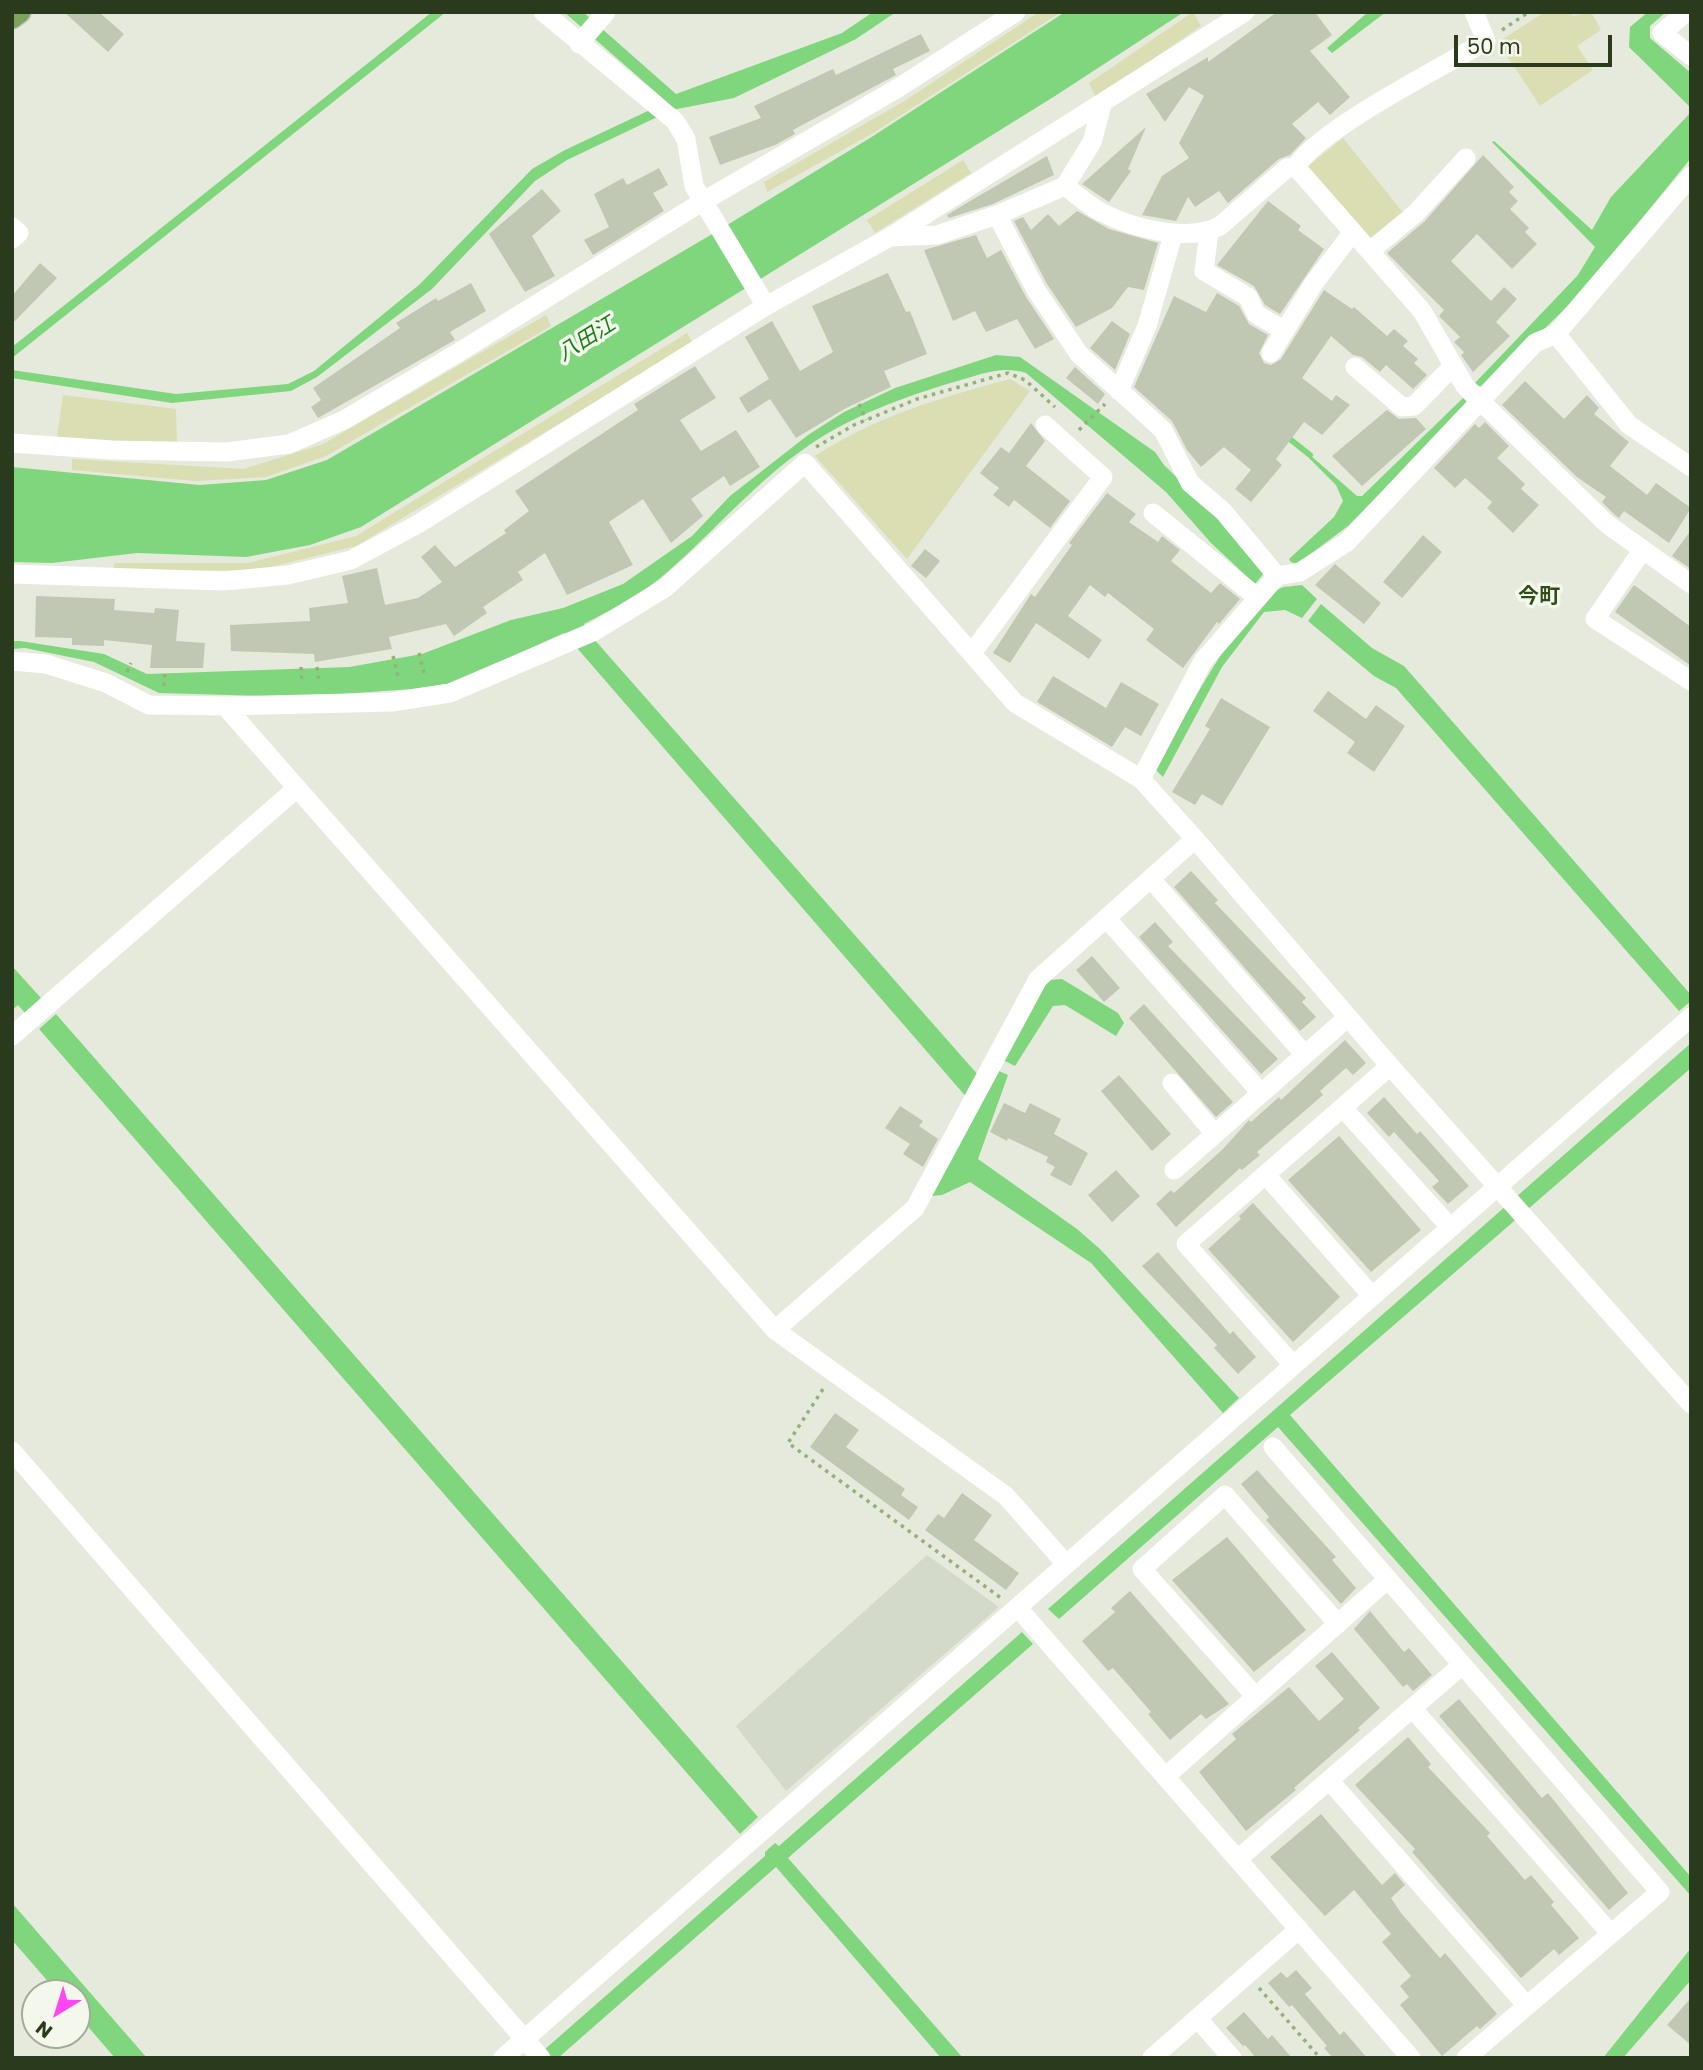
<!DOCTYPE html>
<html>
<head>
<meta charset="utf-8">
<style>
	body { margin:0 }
	#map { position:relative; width:1703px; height:2070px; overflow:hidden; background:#e5eadc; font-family:Poppins,sans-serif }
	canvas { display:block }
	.frame { position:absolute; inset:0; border:14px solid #2a3a1d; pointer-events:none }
	.north { position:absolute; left:21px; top:1979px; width:70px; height:70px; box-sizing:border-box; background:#f4f7ec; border:2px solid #a3ab99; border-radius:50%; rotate:218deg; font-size:19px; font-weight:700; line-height:28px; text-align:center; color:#2a3a1d }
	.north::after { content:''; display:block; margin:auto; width:24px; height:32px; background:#ff45f4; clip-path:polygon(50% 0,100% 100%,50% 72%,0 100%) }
	.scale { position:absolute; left:1454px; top:35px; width:158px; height:32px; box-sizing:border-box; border:4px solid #2a3a1d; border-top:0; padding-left:9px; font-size:21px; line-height:24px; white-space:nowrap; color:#2a3a1d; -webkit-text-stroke:5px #f4f7ec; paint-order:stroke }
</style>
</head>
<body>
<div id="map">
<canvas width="1703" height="2070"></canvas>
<div class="frame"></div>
<div class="north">N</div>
<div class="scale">50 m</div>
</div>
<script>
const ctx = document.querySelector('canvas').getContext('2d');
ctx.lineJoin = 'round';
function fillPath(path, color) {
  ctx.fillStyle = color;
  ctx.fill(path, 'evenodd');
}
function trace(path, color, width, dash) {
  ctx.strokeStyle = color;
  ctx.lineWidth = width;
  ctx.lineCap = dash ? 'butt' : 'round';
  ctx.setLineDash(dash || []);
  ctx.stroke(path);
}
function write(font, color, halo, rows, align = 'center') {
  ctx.font = font + ' Poppins,"Noto Sans JP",sans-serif';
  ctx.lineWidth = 7;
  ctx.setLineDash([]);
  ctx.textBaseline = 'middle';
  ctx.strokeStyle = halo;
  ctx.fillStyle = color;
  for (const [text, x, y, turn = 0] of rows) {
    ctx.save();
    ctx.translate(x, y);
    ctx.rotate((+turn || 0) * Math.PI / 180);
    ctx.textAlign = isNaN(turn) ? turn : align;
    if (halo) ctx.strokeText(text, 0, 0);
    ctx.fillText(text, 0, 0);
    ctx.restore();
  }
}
fillPath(new Path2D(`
	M927,1555L999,1607L786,1791L736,1726Z`), '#d4daca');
fillPath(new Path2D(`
	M1039,12H1061L875,132L767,192L764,182L906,100Z
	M1193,12L1201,26L1096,98L1089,83Z
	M1545,12H1570L1573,16L1591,12L1601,30L1577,46L1593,70L1540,106L1498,42Z
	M1343,138L1405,215L1369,244L1307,167Z
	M963,160L971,173L875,233L867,220Z
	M546,315L551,326L326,456L266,477L196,481L72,470V459L244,469L323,444Z
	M687,333L693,343L356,546L258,570L112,571L115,563H248L356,536Z
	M1010,379L1030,391L907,559L815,456C877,416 939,398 1010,379Z
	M63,395L176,409L177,444L57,437Z`), '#dadeb2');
fillPath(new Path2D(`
	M432,12H446L12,358V347Z
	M564,12H583L676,94L842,33L873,12H896L856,39L734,98L672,110L567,160L535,181L432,289L317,377L291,391L172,403L12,378V370L176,394L288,384L314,371L420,284L532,169L565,150L667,102Z
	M1065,12H1184L1055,96L361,527L310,545L246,557L137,553L52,563L12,562V467L200,485L266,480L327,460L714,233L870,138Z
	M1368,12H1386L1332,53L1327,48Z
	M1648,12H1666L1650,26V38L1691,73V108L1629,47L1630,27Z
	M1691,112V158L1582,292L1485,387L1473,385L1578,275L1595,247L1492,142L1494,141L1592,230L1611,197Z
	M996,355L1020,357L1155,452L1164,465L1219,519L1264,573L1255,584L1211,543L1166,492L1026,373C1000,365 980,375 954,382C904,397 851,416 808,446C755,482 714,532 665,574C641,595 612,609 584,624L593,638L979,1076L997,1070L1008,1075L978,1159L1077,1229L1100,1249L1239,1398L1223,1413L1091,1263L970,1182L942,1195L931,1196L968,1099L564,633L454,683L412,689L299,697L159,693L94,662L25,648L12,649V641H20L104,654L147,674L349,667L422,654L511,620L563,608L623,584L692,536L730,496L808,435L844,412L895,388Z
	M1463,398L1469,404L1348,526L1297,564L1291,562L1289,559L1334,517L1343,501L1336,485L1309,458L1310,455L1357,496H1362Z
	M1302,585L1317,599L1302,618L1285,610L1264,612L1222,667L1163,777L1156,770C1177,731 1242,602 1281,588C1287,586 1296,586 1302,585Z
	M1321,604L1372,648L1404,666L1691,995V1001L1679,1011L1396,688L1374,676L1308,621Z
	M12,966L41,998L25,1013L18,1005L12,1010Z
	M1062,979L1118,1013L1124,1023L1116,1036L1065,1005L1053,1006L1015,1066L1003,1060L1047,980Z
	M56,1014L758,1817L740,1834L39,1029Z
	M1691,1043V1068L1290,1415L1691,1877V1896L1278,1427L1059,1619L1048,1609Z
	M1022,1632L1033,1644L788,1858L963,2058H941L776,1867L558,2058H551L544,2050L765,1856V1852L775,1843L779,1846Z
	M12,1903L147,2058H148H115L77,2014V1993H58L12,1940Z
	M1691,1948V1980L1623,2058H1603Z`), '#80d67d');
trace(new Path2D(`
	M1286,436L1310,455`), '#80d67d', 6);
fillPath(new Path2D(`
	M64,12H99L124,34L108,52Z
	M1277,12H1315L1332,35L1310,51L1350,97L1330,115L1318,102L1292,124L1306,138L1290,155L1279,159L1228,203L1219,191L1195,207L1188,197L1176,221L1142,215L1162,176L1189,158L1179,143L1204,96L1189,87L1165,122L1146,94L1208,57V62Z
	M921,34L930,51L893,69L896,75L793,130L795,134L775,145L720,165L709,137L761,118L754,106L833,69L836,75Z
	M1146,127L1128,169L1131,171L1109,202L1082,184Z
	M1483,155L1514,187L1509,192L1518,201L1510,209L1529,228L1525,232L1537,244L1512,269L1477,234L1451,261L1491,301L1504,287L1517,299L1496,322L1510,336L1473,372L1461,355L1464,352L1454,342L1460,337L1439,316L1444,310L1387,253L1425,221Z
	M1047,156L1054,175L993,204L949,218L947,215L960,207Z
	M659,168L668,185L653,193L664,211L593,255L584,240L609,227L594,194L623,178L627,185Z
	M542,189L561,211L532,236L555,276L525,292L489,234Z
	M1268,201L1301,226L1298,230L1324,249L1280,314L1265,305L1254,286L1217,265Z
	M1077,211L1109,229L1158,243L1144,290L1128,287L1112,308L1076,327L1047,284L1014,221L1023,217L1031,230L1048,214L1059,226Z
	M976,235L987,258L1001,250L1026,297L1054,339L1035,349L1017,319L986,332L975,311L953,321L924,250Z
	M40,263L57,278L12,324V296Z
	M888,273L906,312L910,311L927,354L884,371L891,387L846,408L796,438L770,399L748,413L739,398L769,379L745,337L772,321L800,371L833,352L812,306Z
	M471,283L486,311L450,332L455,340L318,418L311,407L321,400L313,388L400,328L396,323L436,298L438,301Z
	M1324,290L1352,309L1354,307L1387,336L1394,329L1408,341L1403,346L1418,359L1414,363L1427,375L1413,389L1386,365L1380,372L1362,357L1353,355L1331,336L1302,378L1332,401L1336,395L1350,405L1322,435L1304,422L1276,459L1282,465L1251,502L1235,489L1251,470L1224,447L1201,467L1187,450L1172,421L1134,387L1174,296L1206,312L1217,293L1239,306L1249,324L1268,335L1259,353L1264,363L1271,365L1281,359Z
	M1112,321L1130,334L1115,370L1090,348Z
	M695,366L716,398L680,420L701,451L736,430L760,467L730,486L724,476L691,499L703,516L671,543L643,499L609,522L633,565L567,595L545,553L518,572L523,580L483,607L487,613L454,636L446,624L389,637L392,649L315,662L314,654L231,651L230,625L310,621L309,608L348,603L342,576L377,568L385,605L418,598L442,582L421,557L435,545L455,567L506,533L504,530L529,511L515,491L638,410L634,404Z
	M1075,367L1105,394L1098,404L1066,378Z
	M1525,381L1564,419L1587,395L1599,408L1594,414L1629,442L1610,466L1647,495L1656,483L1691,508L1669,543L1624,511L1619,518L1615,515L1602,502L1606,497L1577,477L1502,405Z
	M1387,410L1399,419L1416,418L1426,429L1362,486L1332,456Z
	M1485,422L1509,446L1497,458L1525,484L1521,489L1539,505L1513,533L1487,508L1492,502L1465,478L1455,488L1434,468L1475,424L1479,428Z
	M1031,423L1045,441L1026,466L1070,501L1050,528L1014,500L1009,507L993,495L999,488L980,473L1001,447L1009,453Z
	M1107,493L1136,514L1129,522L1158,542L1162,536L1180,550L1171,561L1211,593L1220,583L1240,599L1219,624L1217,622L1183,668L1146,640L1154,629L1108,593L1105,597L1090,585L1068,616L1102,640L1089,659L1036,623L1010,663L993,653L1031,594L1035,597L1072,545L1069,543Z
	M1691,530V569L1672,556Z
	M1423,535L1442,552L1402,598L1383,582Z
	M925,549L940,561L926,578L911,566Z
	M1335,564L1381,603L1364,624L1315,585Z
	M1634,585L1691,627V666L1615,612Z
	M36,596L115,599L114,610L154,613L155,608L179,610L176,641L205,643L203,668H150L152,645L104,640V646L72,645V638L35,637Z
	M1053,676L1106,708L1121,682L1159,704L1141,736L1125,727L1112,747L1037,702Z
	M1328,691L1366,719L1376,705L1405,726L1374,772L1347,753L1355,742L1313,711Z
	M1221,698L1270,727L1222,806L1202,794L1195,805L1172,792L1210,729L1205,726Z
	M1191,871L1218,900L1215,903L1306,998L1302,1002L1316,1017L1300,1031L1174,887Z
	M1155,922L1173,942L1168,946L1278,1059L1261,1074L1139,937Z
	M1092,956L1120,988L1104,1002L1076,970Z
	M1144,1004L1233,1102L1216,1117L1129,1018Z
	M1345,1040L1366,1063L1353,1075L1346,1068L1320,1091L1323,1095L1257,1152L1260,1155L1242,1170L1240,1168L1176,1227L1156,1204L1171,1190L1174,1193L1223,1149L1249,1120L1251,1122L1279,1097L1281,1100Z
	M1119,1075L1171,1134L1152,1151L1101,1091Z
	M1384,1097L1417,1134L1420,1131L1469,1186L1448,1204L1432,1187L1439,1181L1394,1132L1389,1137L1367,1113Z
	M1004,1103L1025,1113L1030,1103L1061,1119L1054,1134L1088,1153L1071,1186L1050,1175L1055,1167L1046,1162L1048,1157L1008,1138L1007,1141L990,1132Z
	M900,1106L923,1121L919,1126L938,1139L923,1167L903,1154L910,1144L885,1128Z
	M1339,1136L1421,1230L1371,1272L1288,1180Z
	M1116,1170L1140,1196L1112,1222L1088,1195Z
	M1253,1203L1340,1297L1293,1342L1208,1249L1241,1219L1239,1216Z
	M1158,1252L1230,1334L1233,1331L1256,1357L1238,1374L1214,1348L1217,1345L1142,1266Z
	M835,1413L859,1430L846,1447L905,1489L901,1495L918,1507L909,1520L810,1447Z
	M1257,1470L1336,1557L1332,1560L1356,1588L1341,1604L1266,1520L1269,1517L1241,1484Z
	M962,1493L992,1515L974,1540L1019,1573L1006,1590L925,1530L938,1514L944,1518Z
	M1227,1537L1306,1630L1254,1672L1172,1580Z
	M1130,1591L1229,1704L1206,1719L1201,1714L1170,1740L1148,1714L1151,1712L1113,1668L1108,1671L1082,1641L1115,1612L1111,1608Z
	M1370,1611L1404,1652L1409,1648L1432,1675L1413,1691L1407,1684L1403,1687L1354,1629Z
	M1332,1652L1380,1708L1358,1728L1360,1730L1294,1788L1296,1790L1246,1831L1199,1772L1236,1739L1232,1734L1289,1687L1319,1721L1344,1699L1315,1666Z
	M1459,1699L1542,1798L1548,1793L1628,1893L1609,1910L1439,1716Z
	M1408,1737L1431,1764L1428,1767L1490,1833L1487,1836L1525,1880L1531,1875L1554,1902L1551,1905L1579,1938L1559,1955L1554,1949L1521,1978L1412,1852L1415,1849L1355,1785Z
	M1321,1814L1382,1885L1395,1873L1405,1885L1391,1898L1401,1913L1440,1958L1445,1953L1497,2014L1480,2029L1477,2026L1442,2056L1400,2005L1409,1997L1400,1986L1411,1976L1382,1942L1391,1934L1354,1890L1325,1916L1270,1857Z
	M1296,1970L1312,1988L1305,1994L1340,2035L1344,2031L1367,2058H1333L1324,2048L1327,2046L1292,2005L1289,2007L1268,1983L1281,1972L1287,1978Z
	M1691,1998V2045L1667,2025Z
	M1244,2012L1268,2039L1272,2035L1292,2058H1256L1245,2045L1243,2046L1226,2028Z`), '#c0c8b4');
const major = new Path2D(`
	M12,18L20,12`);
trace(major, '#c3c8c0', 24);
trace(new Path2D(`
	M1502,30L1529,12
	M859,404L866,420
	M1079,430L1105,404
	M816,447L854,425L917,399L1008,373L1025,380L1055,407
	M419,653L425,677
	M393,656L399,681
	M301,667L302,684
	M317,667L319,684
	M127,672L131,663
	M164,686L165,671
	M823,1389L788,1443L1001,1598
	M1259,1988L1320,2058`), '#95b179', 3.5, [3.5, 5]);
trace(new Path2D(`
	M543,12L675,121L686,139L694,186L766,306
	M1686,12L1662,33L1691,56
	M579,44L606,12
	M1296,167L1422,311L1465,386L1607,524L1691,584
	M1065,186L1092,142L1102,105
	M997,215L1036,290L1079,354L1163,430L1190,483L1223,511L1277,576
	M12,227L19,233L12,239
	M1209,232L1204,271L1248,297L1256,314L1285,331
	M891,237L937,235L997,215L1065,186C1077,195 1088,205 1101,212C1132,228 1188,243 1220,226L1287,168L1296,167C1317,130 1444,66 1486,41L1474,12
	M1370,251L1416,213L1466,158
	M1556,334L1629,425L1691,467
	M1271,353L1314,283L1353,232
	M1355,367L1402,407L1414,406L1453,366
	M1119,391L1147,326L1173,235
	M12,443L111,450L227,452L289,444L344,420L456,354L702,202L898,88L1016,12
	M1153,513L1258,598
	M1642,551L1595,619L1691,681
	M12,574L224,581L288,575L351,560L418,524L766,306L890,237L1245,12
	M972,653L1103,477L1045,425
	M12,661L46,664L106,683L149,705L225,706
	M1141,779L1203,661L1277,576L1300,572L1347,542L1535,343L1556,334L1691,176
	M297,788L225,706L392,702L450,693L595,631L665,588L805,463L1015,703L1141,779L1195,839L1038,979L915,1208L775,1330
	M1195,839L1390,1066L1691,1404
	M1151,879L1305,1055
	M1107,919L1261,1093
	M12,1036L297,788L775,1330L1006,1496L1066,1564
	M1172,1083L1215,1134
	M1343,1108L1450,1227
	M1174,1170L1348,1017
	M1266,1175L1372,1296
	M1293,1365L1186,1244L1390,1066
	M1273,1447L1660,1892L1466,2058
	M12,1451L541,2058
	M1018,1608L1411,2058
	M1256,1697L1142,1569L1225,1495L1338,1624
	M1412,1708L1611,1934
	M1165,1777L1388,1579
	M1329,1780L1527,2006
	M1238,1859L1462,1665
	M1197,2018L1232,2058
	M503,2058L1691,1017
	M1152,2058L1299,1929`), '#fff', 19);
trace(major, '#7ca45c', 21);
write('italic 21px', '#147b12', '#f4f7ec', [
	["八田江",587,340,-32]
]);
write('bold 21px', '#2f4e17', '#f4f7ec', [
	["今町",1539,598]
]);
</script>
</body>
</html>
